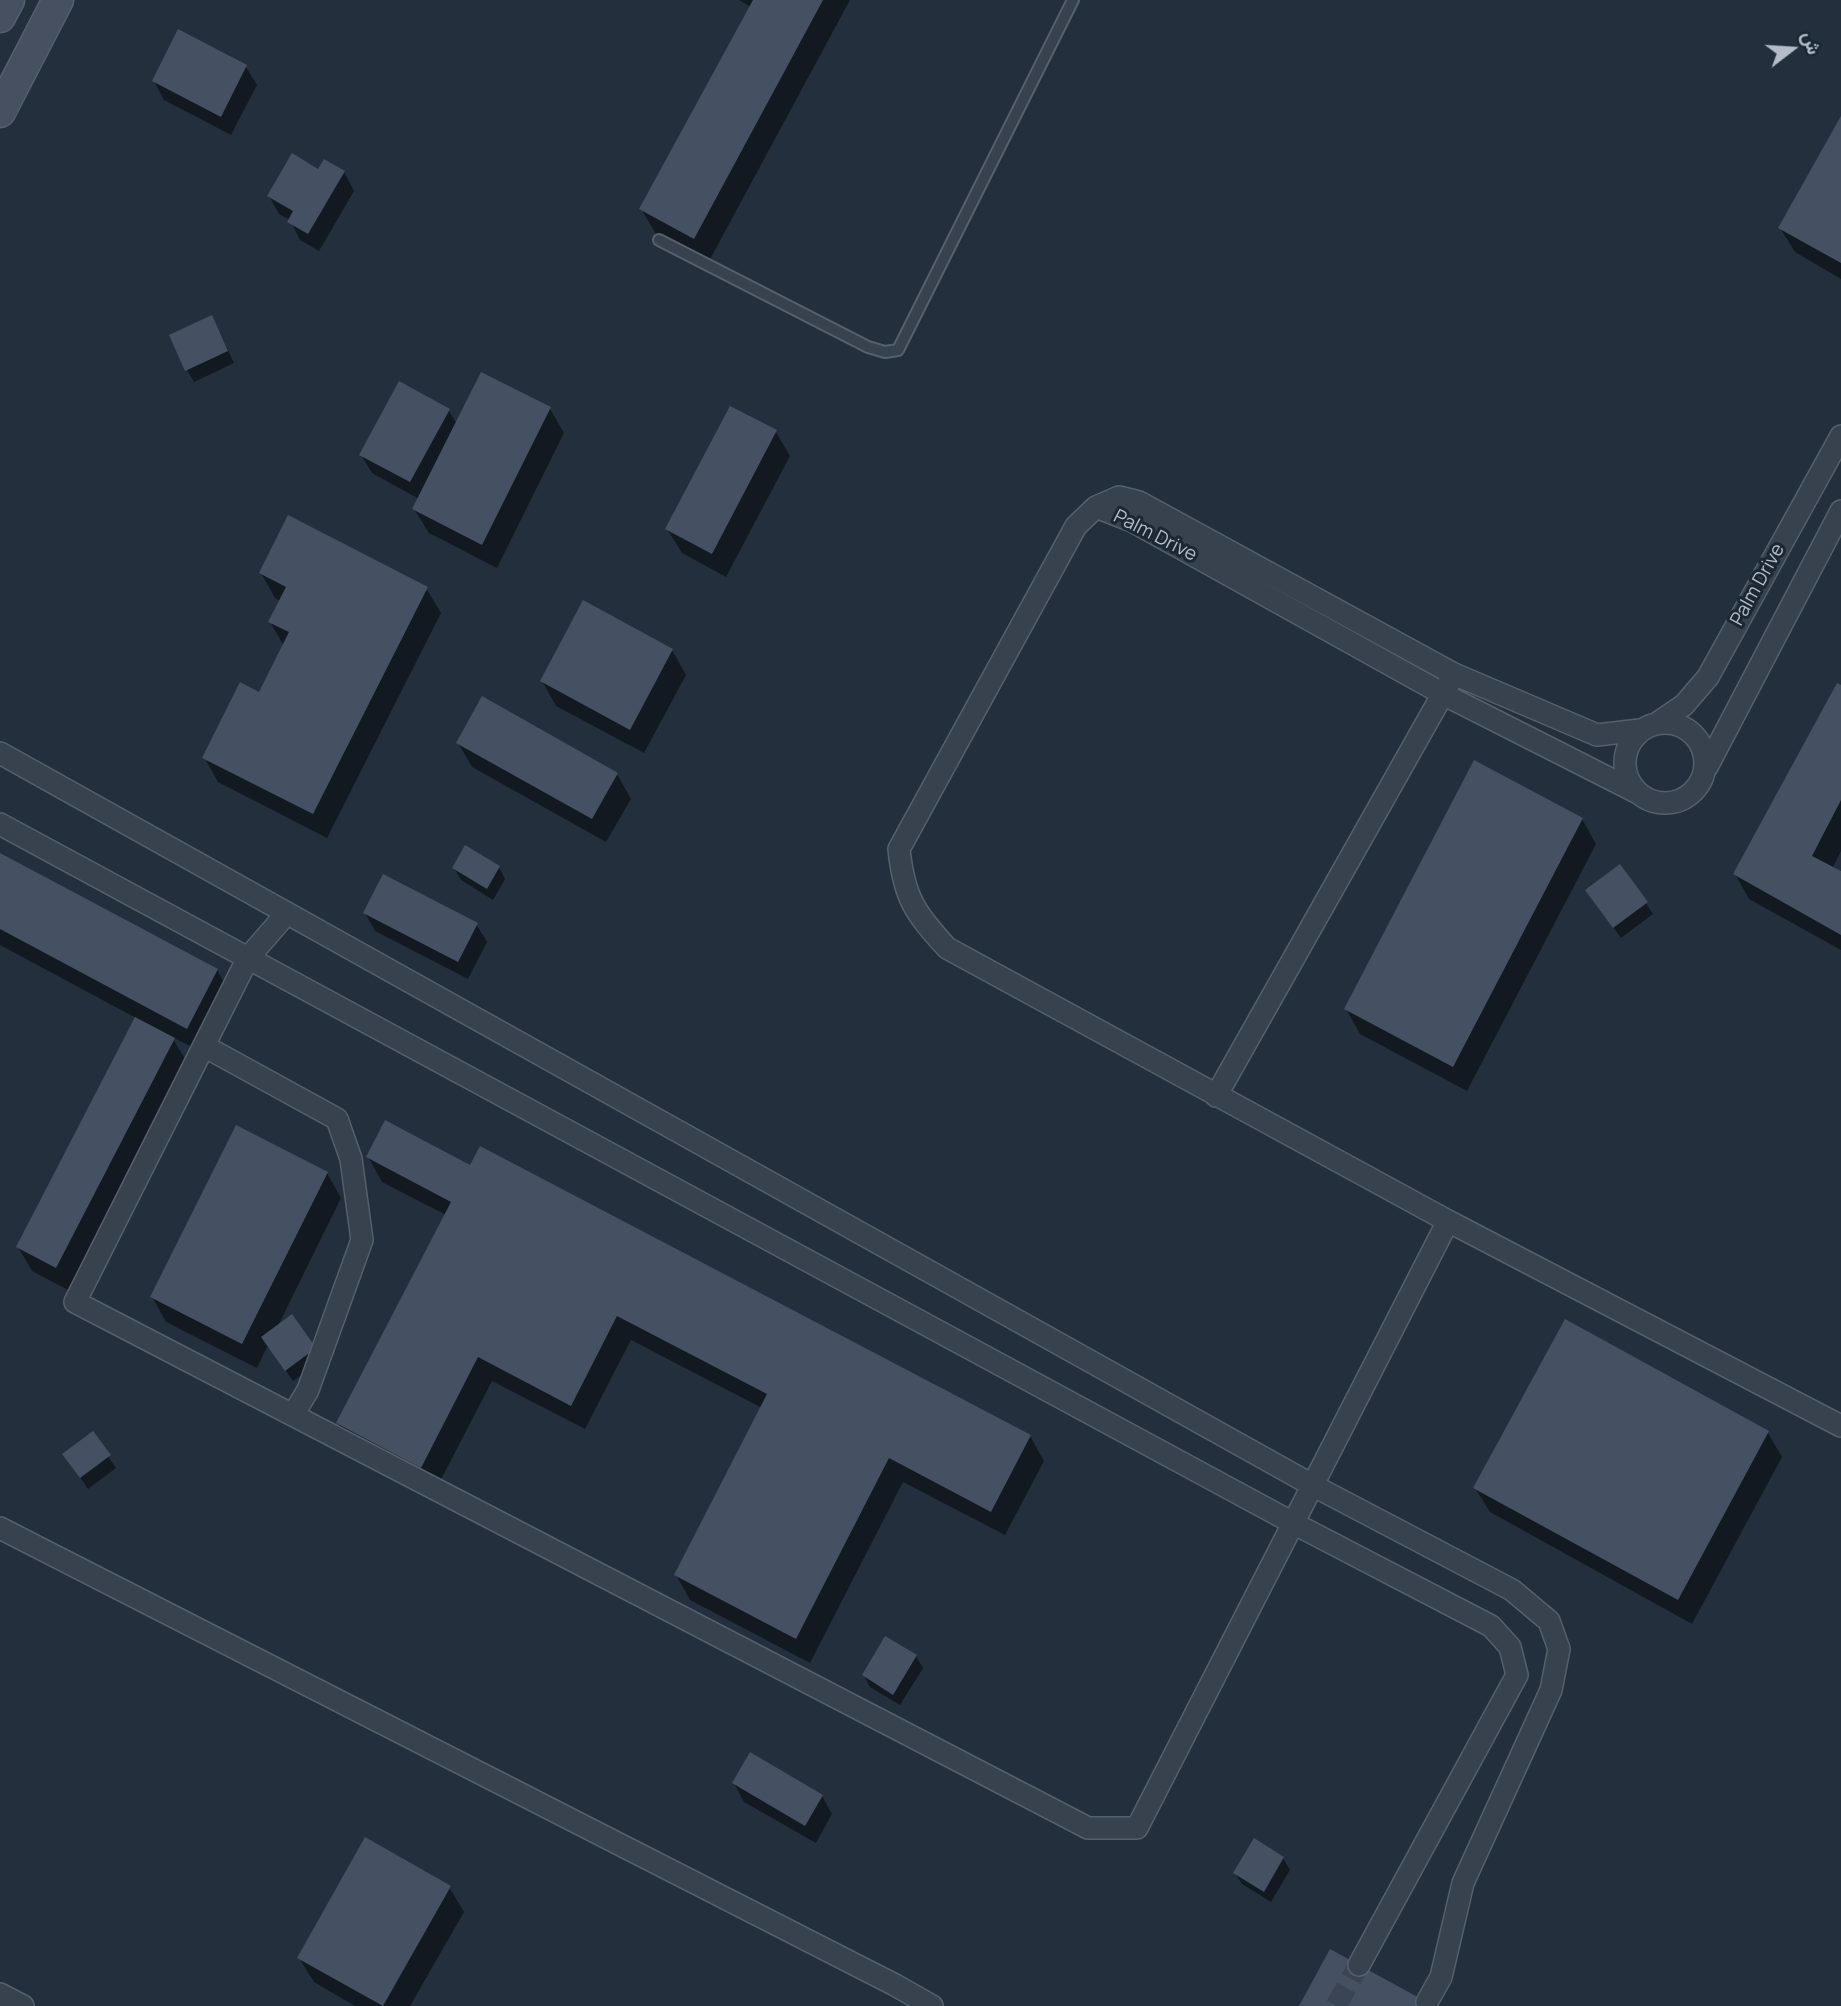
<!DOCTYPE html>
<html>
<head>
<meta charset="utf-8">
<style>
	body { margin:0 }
	#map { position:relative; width:1841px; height:2006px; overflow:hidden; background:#242f3e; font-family:Manrope,Vazirmatn,sans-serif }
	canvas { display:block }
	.north { position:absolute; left:1757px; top:14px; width:70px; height:70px; -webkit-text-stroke:5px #1d2633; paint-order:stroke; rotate:73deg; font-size:19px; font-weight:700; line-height:28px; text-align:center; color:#b4bcc9 }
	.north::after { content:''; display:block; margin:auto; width:24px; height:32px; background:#b4bcc9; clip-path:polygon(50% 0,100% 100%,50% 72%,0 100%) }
</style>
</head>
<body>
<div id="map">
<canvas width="1841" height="2006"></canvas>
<div class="north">ش</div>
</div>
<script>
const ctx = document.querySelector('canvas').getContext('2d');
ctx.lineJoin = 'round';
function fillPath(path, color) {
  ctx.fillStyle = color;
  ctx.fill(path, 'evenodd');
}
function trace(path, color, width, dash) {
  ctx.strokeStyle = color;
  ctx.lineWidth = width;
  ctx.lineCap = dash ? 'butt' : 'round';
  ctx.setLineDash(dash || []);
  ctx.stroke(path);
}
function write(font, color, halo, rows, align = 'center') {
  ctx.font = font + ' Manrope,sans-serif';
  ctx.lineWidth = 6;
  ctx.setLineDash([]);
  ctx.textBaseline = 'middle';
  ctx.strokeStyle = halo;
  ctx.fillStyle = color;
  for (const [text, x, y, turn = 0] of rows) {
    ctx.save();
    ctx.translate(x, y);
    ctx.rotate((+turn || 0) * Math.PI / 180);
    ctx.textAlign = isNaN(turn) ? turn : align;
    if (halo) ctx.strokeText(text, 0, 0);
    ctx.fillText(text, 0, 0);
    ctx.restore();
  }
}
fillPath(new Path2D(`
	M739,0H850L708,263L656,234L641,209L751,7Z
	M179,32L246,67L257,85L231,135L164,100L154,81Z
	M1841,120V279L1795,252L1780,228Z
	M319,171L344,172L354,191L319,251L300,240L290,220L279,214L269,196Z
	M218,329L234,363L194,382L187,370Z
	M550,409L564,433L497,568L429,533L414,509L419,499L372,473L361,455L449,411L457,424Z
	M776,432L790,456L726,577L682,553L667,529Z
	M261,573L426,588L441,613L327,838L218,782L204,757L259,694L284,646L270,622L280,601L275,598Z
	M672,650L686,675L644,753L556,706L542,681Z
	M1841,687V851L1833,867L1841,873V950L1749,899L1735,874Z
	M458,743L617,774L631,799L606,842L472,767Z
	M1582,819L1596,844L1467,1091L1360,1034L1346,1009Z
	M0,855L217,970L231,995L202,1052L172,1037L188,1064L70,1291L32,1271L18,1247L136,1018L0,945Z
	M499,867L505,879L493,900L461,880L454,868Z
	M1595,903H1646L1653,914L1621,938Z
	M365,913L476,924L487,942L468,979L375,931Z
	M368,1157L470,1167L1030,1436L1044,1461L1005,1535L903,1482L810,1663L690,1600L676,1575L762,1408L631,1340L585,1429L492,1381L435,1491L352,1448L338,1423L446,1215L382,1182Z
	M327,1173L341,1198L277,1328L291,1317L321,1361L293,1381L268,1345L257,1368L166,1322L152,1297Z
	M1566,1321L1768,1433L1782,1457L1692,1624L1490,1512L1475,1488Z
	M92,1433L116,1468L88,1489L64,1454Z
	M916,1656L923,1668L900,1705L870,1687L864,1675Z
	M734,1783L822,1796L832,1814L816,1843L744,1802Z
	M1283,1858L1290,1870L1271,1902L1242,1884L1235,1873Z
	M449,1887L464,1912L410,2006H355L314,1982L299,1958Z`), '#0007');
fillPath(new Path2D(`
	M753,0H823L694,239L639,209Z
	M178,29L247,65L221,117L152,81Z
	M1841,116V263L1778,228Z
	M292,153L318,169L324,159L345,171L308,234L287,222L293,211L267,196Z
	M212,315L228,351L185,371L169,335Z
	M481,372L551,407L482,545L412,509Z
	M399,381L450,409L410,482L359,455Z
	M730,406L777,430L712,554L665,529Z
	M288,515L428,587L313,814L202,758L240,682L259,692L289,632L268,622L286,587L259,573Z
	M583,600L673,649L630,730L540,681Z
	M1837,683L1841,685V800L1812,856L1841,871V935L1733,874Z
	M482,696L618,773L592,819L456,743Z
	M1474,760L1583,818L1453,1067L1344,1009Z
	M465,845L500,866L487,889L452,868Z
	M0,853L218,969L187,1029L0,929Z
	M1620,864L1648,902L1613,928L1585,890Z
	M383,874L478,923L458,962L363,913Z
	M135,1017L175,1038L56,1268L16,1247Z
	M385,1120L470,1165L480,1146L1031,1435L991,1512L889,1458L796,1639L674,1575L767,1394L617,1316L571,1406L478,1357L421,1468L336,1423L451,1202L366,1157Z
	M236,1125L328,1172L242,1344L150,1297Z
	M292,1314L316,1348L285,1371L261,1337Z
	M1565,1319L1769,1431L1678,1600L1473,1488Z
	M93,1431L111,1455L80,1478L62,1454Z
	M885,1636L917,1655L893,1695L862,1675Z
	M750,1752L823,1795L805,1826L732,1783Z
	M365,1837L451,1886L383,2006L297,1958Z
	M1254,1838L1284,1857L1264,1892L1233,1873Z
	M1330,1949L1434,2006H1299Z`), '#455162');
trace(new Path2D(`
	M1336,2006L1359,1965`), '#3a4453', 21, [21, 10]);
const service = new Path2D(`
	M659,240L868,347L885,352L898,350L1073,0`);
const minor = new Path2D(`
	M1096,507L1132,521L1443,694L1636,792
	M1659,722L1684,705L1708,677L1841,436
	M1625 763a40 40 0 1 1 80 0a40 40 0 1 1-80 0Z
	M0,753L1312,1485L1512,1590L1549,1621L1559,1649L1551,1690L1463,1883L1441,1977L1427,2002
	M1707,767L1841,511
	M0,824L1293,1523L1491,1626L1510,1647L1517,1675L1359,1965
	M287,913L248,958L75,1302L1088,1828H1137L1448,1221L1841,1426
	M204,1046L337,1119L351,1159L362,1240L308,1390L293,1415
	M1216,1096L1449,683
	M1448,1221L947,948C915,913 904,898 899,849L1076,526L1096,507L1119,497L1139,502L1454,674L1597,735L1640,730
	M0,1528L895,1985L932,2006
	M0,1994L23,2006`);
const secondary = new Path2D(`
	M0,17L9,0
	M0,112L58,0`);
trace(service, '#565f6c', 14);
trace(minor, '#565f6c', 24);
trace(secondary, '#565f6c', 33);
trace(service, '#38414e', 10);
trace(minor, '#38414e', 21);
trace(secondary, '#465061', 30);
write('19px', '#b4bcc9', '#1d2633', [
	["Palm Drive",1155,536,27],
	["Palm Drive",1758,585,-61]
]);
</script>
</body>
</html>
